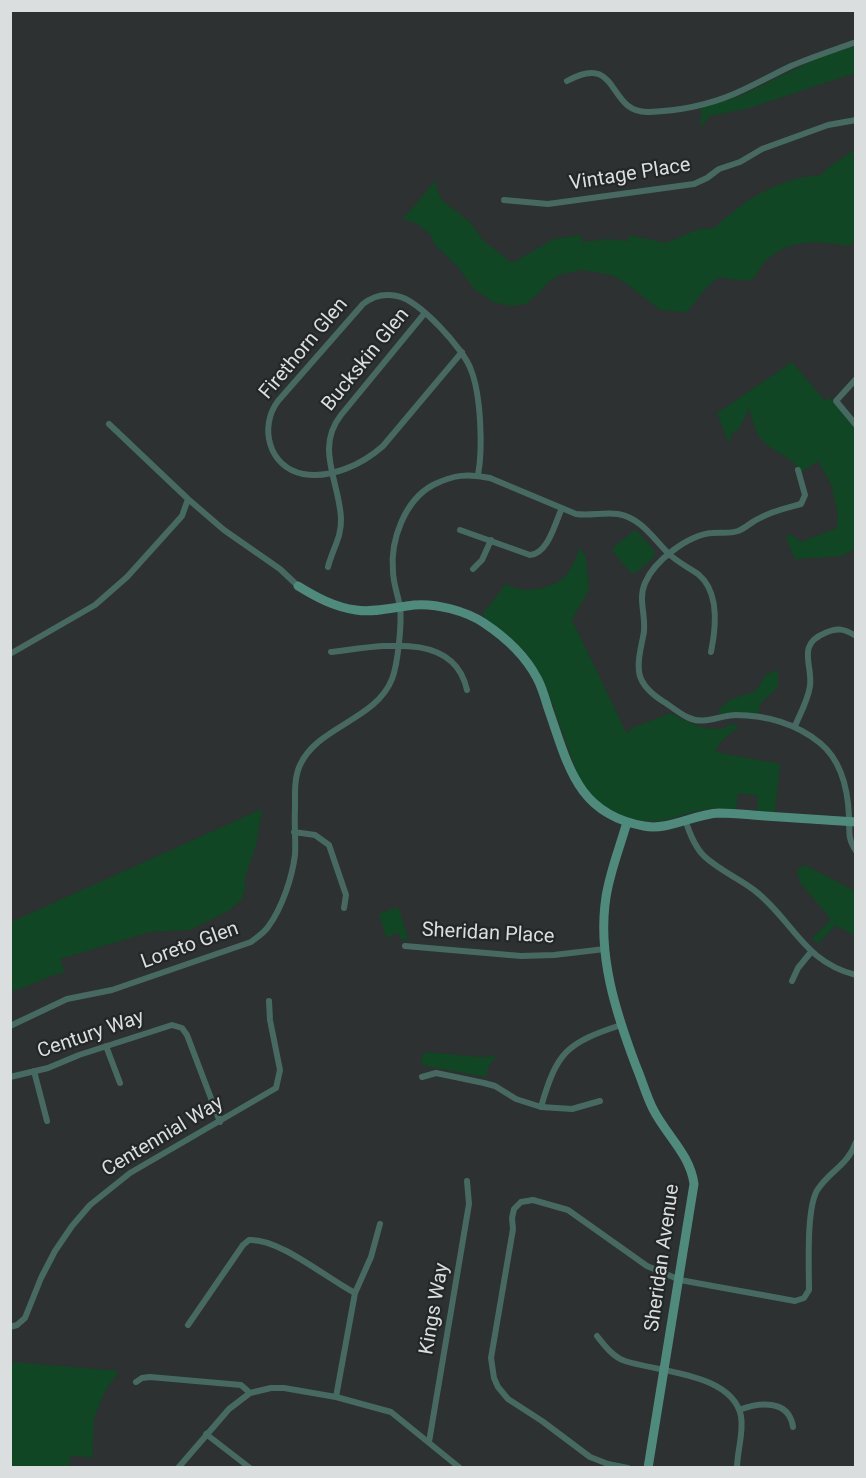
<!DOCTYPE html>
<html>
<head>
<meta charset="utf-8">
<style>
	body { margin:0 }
	#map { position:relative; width:866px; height:1478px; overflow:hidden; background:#2d3131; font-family:Roboto,sans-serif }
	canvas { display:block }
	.frame { position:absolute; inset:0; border:12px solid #dbdede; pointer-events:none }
</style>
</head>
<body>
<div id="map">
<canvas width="866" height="1478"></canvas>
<div class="frame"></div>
</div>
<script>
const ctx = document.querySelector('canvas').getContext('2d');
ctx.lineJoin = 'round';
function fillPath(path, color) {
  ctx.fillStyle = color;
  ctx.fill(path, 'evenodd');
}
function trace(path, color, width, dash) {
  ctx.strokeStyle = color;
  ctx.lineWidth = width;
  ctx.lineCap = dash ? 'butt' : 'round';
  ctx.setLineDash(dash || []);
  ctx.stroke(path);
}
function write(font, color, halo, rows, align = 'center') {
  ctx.font = font + ' Roboto,sans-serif';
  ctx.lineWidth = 4.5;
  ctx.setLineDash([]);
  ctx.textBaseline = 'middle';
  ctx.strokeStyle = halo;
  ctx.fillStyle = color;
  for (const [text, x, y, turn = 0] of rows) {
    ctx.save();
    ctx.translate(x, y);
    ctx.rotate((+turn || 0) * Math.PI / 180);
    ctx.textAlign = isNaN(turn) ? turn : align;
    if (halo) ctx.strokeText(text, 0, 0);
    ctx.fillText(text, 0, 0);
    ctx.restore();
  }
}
fillPath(new Path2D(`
	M855,46V73L746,109L709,116L701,129V107L738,97L818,58Z
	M853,151H855L856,240L848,246C818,241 787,238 764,263C759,268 756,279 749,280C740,282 728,278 720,277L708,286L687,312L660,310L627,284L612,275L581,270L562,274L548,282L538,294L526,304L511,306L492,302L474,289L458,267L434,244L432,236L418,224L403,219L437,179L436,187L442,200L471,223L483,240L512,263L554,239L580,235L583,242L606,239L629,241L628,235L666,243L699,229L715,228C742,200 782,177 821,175L829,167Z
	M792,362L825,401L829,397L855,429V549L842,556L795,559L786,538L789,533L801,542L837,528L838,514L831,484L818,461L801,472C792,456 773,453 761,439C755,432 752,417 749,408L739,429L733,432L729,444L717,413Z
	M633,531H637L655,551V556L636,573H631L613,552V548Z
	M580,547L586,557L589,589L572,620L627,734L632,728L671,713C687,722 714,737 731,724L740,726L722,740L715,752L780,764L775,812H757L758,796L738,793L736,810L718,808L700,810L662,821H642L622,817L606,809L582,787L547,689L533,662L517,644L482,615L506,584C522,594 545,590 561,580C571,573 576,557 580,547Z
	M778,670V687L760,704L758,715L736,712L718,714C724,696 743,698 754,691C760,688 762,680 765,675Z
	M262,809L256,845L244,880L245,889L242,899L230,910L190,930L150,932L60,959L65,972C46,976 30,987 11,991V922Z
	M805,865L855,891V936L836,925L818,944L812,939L831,919L800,883L797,870Z
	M398,907L408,937L406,940L400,939V934H392V937H386L379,914Z
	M424,1052L480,1057L495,1056V1058L488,1068L486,1077L421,1065Z
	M11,1362L119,1371L105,1391L94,1418L92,1458L71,1455L69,1467H11Z`), '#104623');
trace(new Path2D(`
	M567,81C621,51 606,114 649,112C676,111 708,105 734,94C753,86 772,75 791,66C812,57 834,50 856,42
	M504,200L548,204L694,184L707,178L719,169L740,162L762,149L828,125L856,120
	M462,352L383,446C363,464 331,479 303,474C268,467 259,426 278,401L363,304C373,296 384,293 397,296C419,300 464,349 471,370C481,395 483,449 478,475
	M856,379L836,401L856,425
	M798,470L805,495L801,504C786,508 771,511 758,519C751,522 746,528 738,531C729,534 721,532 712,533C688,535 654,561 645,583C637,601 648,619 643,637C636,670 634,683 664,702C672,707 679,713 687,717C704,726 719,715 736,715C766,715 797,724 820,743C842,761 848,789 849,817C850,832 847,837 856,851
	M188,499L224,530L280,569L298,586
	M460,530L530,555C548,554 555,523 562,508
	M328,567C332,550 342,537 341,518C339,481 315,448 341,415L424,314
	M473,569L482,560L491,540
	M331,652C376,647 454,629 467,690
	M10,654L95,605L127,577L182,516L188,499L109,424
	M795,726C800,714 808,700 810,686C813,665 796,645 825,633C838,627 844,629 856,636
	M685,819C689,832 694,846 704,856C719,870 738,878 754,890C793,920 803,962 856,975
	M294,832L315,835L329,845L346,895L344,908
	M405,946L521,956L554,955L605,949
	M792,981L798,968L811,952
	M10,1026L67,999L112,990L251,942C257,937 264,933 268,927C282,908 292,878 295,855C296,840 294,824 295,809C295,794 294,778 300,765C318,726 376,720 392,679C398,664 402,622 400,607C398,595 393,583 393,571C390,540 405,500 433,485C453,475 468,473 490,478L576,514C590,516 604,512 618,514C641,518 653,538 668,553C677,562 688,567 698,574C720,592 716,628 711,652
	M106,1046L120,1083
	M34,1071L47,1121
	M10,1077L48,1068L79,1055L172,1025L182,1028L187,1035L220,1122
	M422,1077L436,1073L484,1083L495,1086L516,1099L541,1107L572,1109L600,1101
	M541,1107C557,1052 566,1043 621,1025
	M188,1325L243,1245L249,1240C279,1238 326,1278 355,1293
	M10,1327L17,1325L25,1318L41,1278L55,1251L72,1226L90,1205L130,1173L276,1088L280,1070L270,1020L269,1001
	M597,1336C605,1346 613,1357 625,1361C658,1372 732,1373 741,1416C744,1433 737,1451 737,1468
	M136,1382L142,1378L150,1377L241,1385L250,1393
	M336,1397L355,1293L371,1257L380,1224
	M739,1410C759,1402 789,1399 793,1427
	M206,1434L250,1468
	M429,1442L469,1204L467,1181
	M178,1468L229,1409L250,1393L271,1388H284L336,1397L391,1412L460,1468
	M628,1468L608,1464L590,1457L542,1421L508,1399L498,1387L494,1378L491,1358L513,1229L512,1218L514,1209L521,1202L533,1200L568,1210L647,1266L680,1280L795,1301L804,1298L809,1290C809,1267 806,1206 818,1189C831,1170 848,1165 856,1142`), '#466a62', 6);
trace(new Path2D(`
	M298,586C316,597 334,607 356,610C375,613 395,607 414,605C436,603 466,611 484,623C505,637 525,655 537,678C542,687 545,698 548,708C568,764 576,814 644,826C668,831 694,814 719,813C734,813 750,815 765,816C795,818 825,820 856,822
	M627,822C620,847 610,871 606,897C597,955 616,1013 636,1066C642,1080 646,1095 653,1109C666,1135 690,1154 694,1184L648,1468`), '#4f8b7d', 9);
write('20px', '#dbdede', '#232727', [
	["Vintage Place",630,175,-9],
	["Firethorn Glen",304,349,-50],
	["Buckskin Glen",366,360,-51],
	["Sheridan Place",488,934,3],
	["Loreto Glen",190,946,-20],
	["Century Way",91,1035,-19],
	["Centennial Way",163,1137,-31],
	["Sheridan Avenue",663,1258,-82],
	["Kings Way",435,1309,-80]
]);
</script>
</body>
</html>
